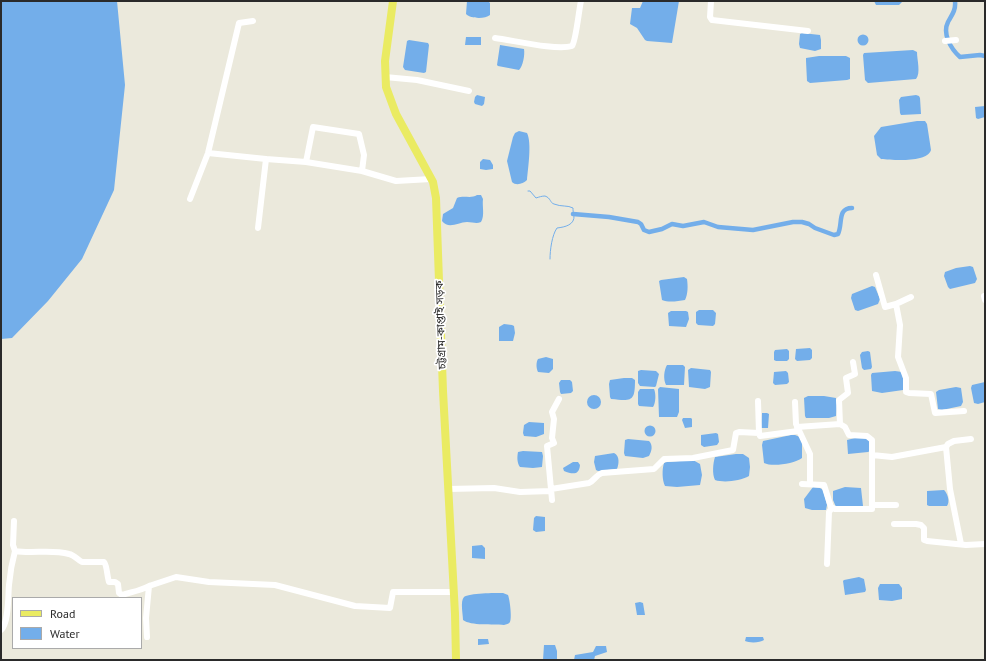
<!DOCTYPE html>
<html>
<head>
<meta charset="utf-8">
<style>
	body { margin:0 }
	#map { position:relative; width:986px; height:661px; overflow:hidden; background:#ebe9dc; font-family:"PT Sans",sans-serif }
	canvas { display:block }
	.frame { position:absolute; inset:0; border:2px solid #2a2a2a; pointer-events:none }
	.legend { position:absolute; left:12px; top:597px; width:130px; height:52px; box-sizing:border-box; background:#fff; border:1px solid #aaa; margin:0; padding:5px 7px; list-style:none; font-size:12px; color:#2a2a2a }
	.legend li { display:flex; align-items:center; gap:8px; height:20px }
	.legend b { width:20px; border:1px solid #aaa }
</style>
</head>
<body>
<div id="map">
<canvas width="986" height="661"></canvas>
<div class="frame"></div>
<ul class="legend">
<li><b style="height:5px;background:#eaeb62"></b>Road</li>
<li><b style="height:11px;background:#73aeea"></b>Water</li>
</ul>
</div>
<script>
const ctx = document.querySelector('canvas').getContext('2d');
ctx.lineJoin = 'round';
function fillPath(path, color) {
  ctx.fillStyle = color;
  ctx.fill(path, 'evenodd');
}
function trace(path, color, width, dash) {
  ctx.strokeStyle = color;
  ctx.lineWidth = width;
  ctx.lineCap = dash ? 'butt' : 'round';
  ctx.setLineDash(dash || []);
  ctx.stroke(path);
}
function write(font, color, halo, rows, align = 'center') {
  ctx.font = font + ' "PT Sans","Noto Sans Bengali",sans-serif';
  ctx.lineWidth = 3.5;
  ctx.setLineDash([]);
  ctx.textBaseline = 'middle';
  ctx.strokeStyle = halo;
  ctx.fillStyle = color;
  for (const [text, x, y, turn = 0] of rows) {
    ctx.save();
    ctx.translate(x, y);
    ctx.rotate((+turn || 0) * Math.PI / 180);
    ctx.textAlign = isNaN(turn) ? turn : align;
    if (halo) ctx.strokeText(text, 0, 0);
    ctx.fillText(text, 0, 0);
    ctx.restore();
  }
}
fillPath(new Path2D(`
	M1,1H117L125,85L114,190L82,259L48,301L12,338L1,339Z
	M467,1H488L490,3V15C485,19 471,19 466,14Z
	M643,1H679L672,43L647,41L645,40L637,28L630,24L632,8H640Z
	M874,1H902V2L899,5H876Z
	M802,33L820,35L821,40V49L815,51L800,48L799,44L800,34Z
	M857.5 40a5.5 5.5 0 1 1 11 0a5.5 5.5 0 1 1-11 0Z
	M466,37H481V45H465Z
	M409,40L428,43L429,45L426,72L424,73L405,70L403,67L407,41Z
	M500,45L524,49C525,55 523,66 519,70L498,66L497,65Z
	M913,50L917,52C917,60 921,73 916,79L868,83L865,80L863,55L864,53Z
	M819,56H846L850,58V79L847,80L810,83L807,81L806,61V58Z
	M477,95L485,97L484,104L482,106L475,104L474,102L475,97Z
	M916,95L919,96L920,98L921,114L901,115L900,113L899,100L901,97Z
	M985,106V117L978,119L976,118L975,107Z
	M917,121H925L927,124L931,150C927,163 893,160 881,159L877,155L874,136L881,127Z
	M519,131L527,133C532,143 528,168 527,180C523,184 516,186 512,182L507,161L513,137L515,133Z
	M483,159L490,160L493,165V169L486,170L480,169V162Z
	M477,195H481L483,199C482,206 485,216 481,222C476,224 473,222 467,222C458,222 449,230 442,221L443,214L453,208L457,198C464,195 471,199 477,195Z
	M970,266L973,267L977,279L975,283L950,289L948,287L944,276L945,272L956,268Z
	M684,277L687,279C688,286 688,294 685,300C678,301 669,303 662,300L659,281L661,280Z
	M872,286L875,287L880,299L878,304L858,311L855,310L851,298L852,294Z
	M699,310H713L716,313L715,324L713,326L698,325L696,323V312Z
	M671,311H686L688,312L689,319L686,327L669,326L668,313Z
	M504,324L512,325L514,326L515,333L513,341H499V327Z
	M810,348L812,350V358L810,360L797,361L795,359L796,349Z
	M787,349L789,351V359L787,361H776L774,360V352L775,350Z
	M868,351L870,352L872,367L871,369L864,370L862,368L860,355L862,352Z
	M546,357L553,359V369L549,373L538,372C536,368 536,362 538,359Z
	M667,365H683L685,367L684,385H666C663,379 664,370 667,365Z
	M691,368L710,370L711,372L710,387L705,389L689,387L688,370Z
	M641,370L656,371L659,374L656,386L655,387L640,386L638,383V371Z
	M786,371L788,373L789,382L787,384L775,385L773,383L774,372Z
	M895,371L902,372L903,378V390L882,393L872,391L871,375L872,373Z
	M624,378H632L635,380C635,402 632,401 611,399L610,397L609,384L610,380Z
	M561,380H570L572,382L573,391L571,393L561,394L560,392L559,383Z
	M985,382V402L978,404L974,403L971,388L972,385Z
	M660,387L679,389V412L677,417H659L658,389Z
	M956,387L961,388L963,402L961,406L942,410L938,409L936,392L939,390Z
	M640,389H654C656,393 656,403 653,407L639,406L638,404V392Z
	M587 402a7 7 0 1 1 14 0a7 7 0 1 1-14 0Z
	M808,396H824L836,398L837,405L836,416L829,418H806L805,416L804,398Z
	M762,413H767L769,414L768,428H761Z
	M683,418H691L692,419V427L685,428L682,420Z
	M529,422L544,423V434L536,437L524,436L523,433L524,425Z
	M644.5 431a5.5 5.5 0 1 1 11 0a5.5 5.5 0 1 1-11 0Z
	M716,433L718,434L719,442L717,445L704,447L701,445V435Z
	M791,435H795L800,437L802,442V458C794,464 772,467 764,463L762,445L763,441Z
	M869,437L870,451L868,452L848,454L847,440L855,438Z
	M628,439L649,441C653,445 652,451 649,456L643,458L625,456L624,453L625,440Z
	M523,451L542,452L543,456L542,467L533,468L520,467C517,463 517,457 518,452Z
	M614,453C620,456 619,464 617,469L598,471L596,470L594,462L595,456Z
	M736,454H743L749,458L750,467L749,476C740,481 724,483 715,480C712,474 713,463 715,457Z
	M693,460L700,464L702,475L700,485L677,487L665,486C662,480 662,469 664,463L667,462Z
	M573,462H578L580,465C579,476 572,474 564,471L563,468Z
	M813,487L820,488L823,490L827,505L826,510H812L805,508L804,499Z
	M845,487L861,488L863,506L836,507L833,500V491Z
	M944,490L945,491C948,495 950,502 947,506H929L927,505V491Z
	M536,516L545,517V531L536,532L533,530L534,518Z
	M482,545L485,548V559L472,558V546Z
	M859,577L864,579L866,590L865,592L845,595L843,581L844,580Z
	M880,584H899L902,588V599L892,601L879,600L878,588Z
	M503,593L508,595C510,600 512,618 510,622C509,624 506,624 504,625C493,624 471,626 463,620C463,614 460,601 464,597C469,593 495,593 503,593Z
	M640,602L643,603L645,615H637L635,603Z
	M746,637H763L764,640C760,643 749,643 745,641Z
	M478,639H488L489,644L478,645Z
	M544,645H555L557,651V660H543Z
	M596,646H606L607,652L595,656L594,660H574L575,655L593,652Z`), '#73aeea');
trace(new Path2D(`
	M528,191H530L536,198C539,197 542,196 545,196C551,198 550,203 554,204C561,207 568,205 573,208C573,210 573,212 574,215C575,225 565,227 557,228C552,235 550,250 550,259`), '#73aeea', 1);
trace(new Path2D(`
	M955,1C956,10 952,15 948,22C942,34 951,49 960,57L980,55L985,56
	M573,214L609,217L638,222L641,224L644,230L649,232L662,229L672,224L683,226L704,222L718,227L753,230L793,222H802L809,224L815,228L834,235L838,234C843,224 837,208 852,208`), '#73aeea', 4.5);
trace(new Path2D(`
	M711,1L710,17L712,20L808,31
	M495,38C512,40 557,51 572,46C576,41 579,9 581,1
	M945,41L956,40
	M385,77L417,80L469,91
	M208,153L266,159L258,228
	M266,159L306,162L313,127L359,134L364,155L362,171L396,181L431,179
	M306,162L362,171
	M190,199L208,153L239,23L253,21
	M876,275L885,307L896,304
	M984,296L985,300
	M911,297L896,304L900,325L898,357L906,378V392L909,393L931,394L935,413L964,411
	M758,401L759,433L760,436L798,431
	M795,402L796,424L810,454V484
	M840,424L839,400L848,393L846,378L855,374L853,362
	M797,427L840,424L845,427L849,435L867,436L872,440V509H835L831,507L824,485L802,484
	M946,447L950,489L961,544
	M872,455L892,457L946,447L948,444L954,441L971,439
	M448,489L494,488L520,492L551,491
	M551,489L589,483C594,481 596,475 602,473L654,469L664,459L693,458L733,450L736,433L739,432L759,433
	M552,500L547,446L554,443L552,438L554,419L552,412L559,399
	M872,505H896
	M14,521L13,545L15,551C33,554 51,549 69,554C74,555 77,559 82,562H104C107,565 107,576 109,582H115L118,584L119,593L122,595C131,592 140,591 149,586
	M894,524H916L921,525L924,528V540L927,541L966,545L985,544
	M827,564L829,512L832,508
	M1,630C9,623 8,595 9,585C10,573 12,562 15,551
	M147,637L146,618L149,586L176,577L209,582L275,585L355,606L390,608L393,592H454`), '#fff', 6);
trace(new Path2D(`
	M393,1L385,61L386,87L396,114L433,182L436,198L443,391L455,614L456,660`), '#eaeb62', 8);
write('11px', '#2a2a2a', '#fff', [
	["চট্টগ্রাম-কাপ্তাই সড়ক",441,325,-92]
]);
</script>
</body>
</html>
